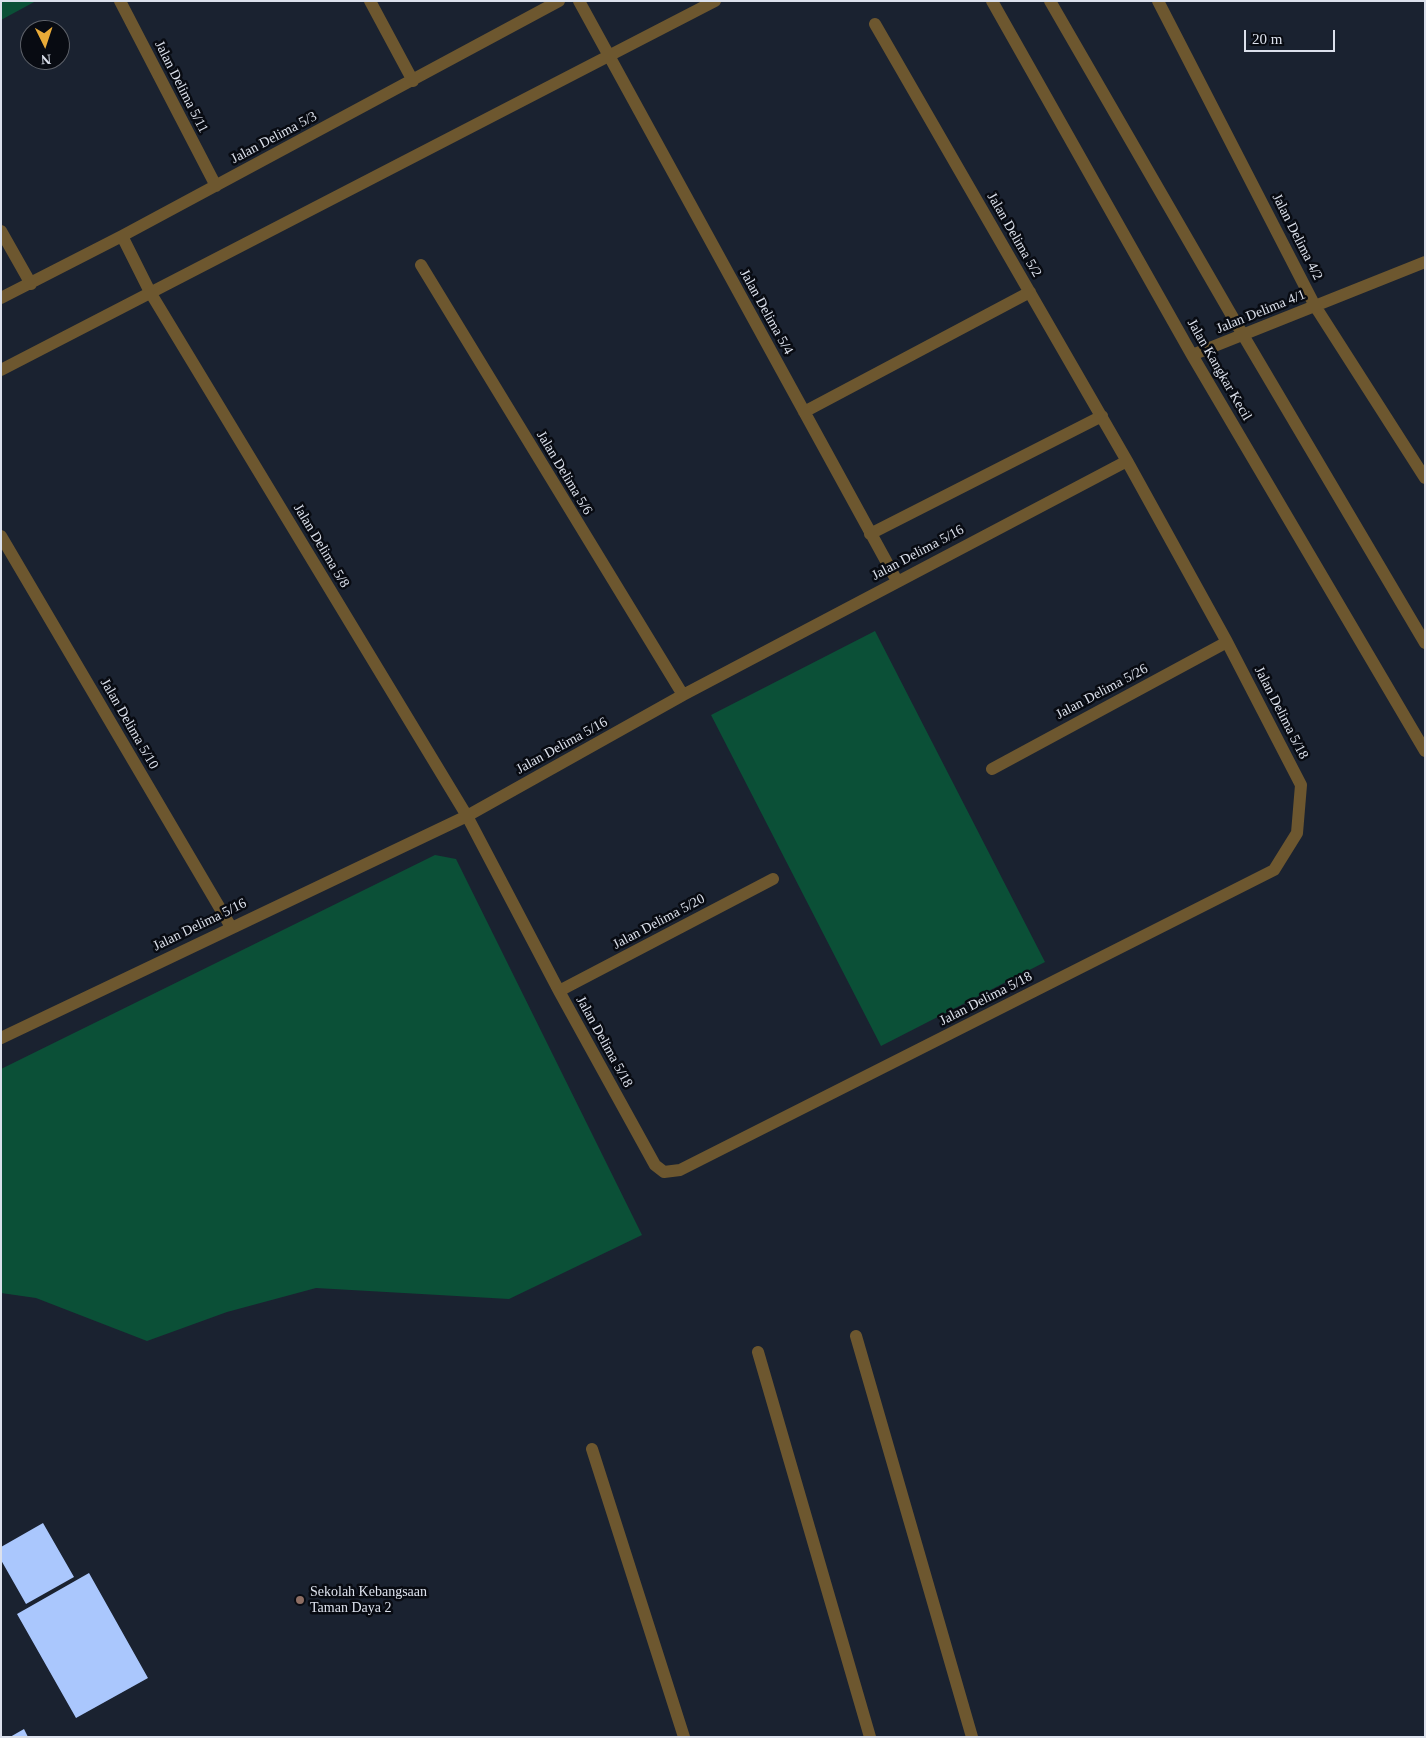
<!DOCTYPE html>
<html>
<head>
<meta charset="utf-8">
<style>
	body { margin:0 }
	#map { position:relative; width:1426px; height:1738px; overflow:hidden; background:#1a2230; font-family:"Times New Roman",serif }
	canvas { display:block }
	.frame { position:absolute; inset:0; border:2px solid #dce1ec; pointer-events:none }
	.north { position:absolute; left:20px; top:20px; width:50px; height:50px; box-sizing:border-box; background:#080b12; border:1px solid #5d6169; border-radius:50%; rotate:176deg; font-size:14px; font-weight:700; line-height:20px; text-align:center; color:#dce1ec }
	.north::after { content:''; display:block; margin:auto; width:18px; height:22px; background:#e9ab38; clip-path:polygon(50% 0,100% 100%,50% 72%,0 100%) }
	.scale { position:absolute; left:1244px; top:30px; width:91px; height:22px; box-sizing:border-box; border:2px solid #dce1ec; border-top:0; padding-left:6px; font-size:15px; line-height:18px; white-space:nowrap; color:#dce1ec; -webkit-text-stroke:4px #080b12; paint-order:stroke }
</style>
</head>
<body>
<div id="map">
<canvas width="1426" height="1738"></canvas>
<div class="frame"></div>
<div class="north">N</div>
<div class="scale">20 m</div>
</div>
<script>
const ctx = document.querySelector('canvas').getContext('2d');
ctx.lineJoin = 'round';
function fillPath(path, color) {
  ctx.fillStyle = color;
  ctx.fill(path, 'evenodd');
}
function trace(path, color, width, dash) {
  ctx.strokeStyle = color;
  ctx.lineWidth = width;
  ctx.lineCap = dash ? 'butt' : 'round';
  ctx.setLineDash(dash || []);
  ctx.stroke(path);
}
function write(font, color, halo, rows, align = 'center') {
  ctx.font = font + ' "Times New Roman",serif';
  ctx.lineWidth = 5;
  ctx.setLineDash([]);
  ctx.textBaseline = 'middle';
  ctx.strokeStyle = halo;
  ctx.fillStyle = color;
  for (const [text, x, y, turn = 0] of rows) {
    ctx.save();
    ctx.translate(x, y);
    ctx.rotate((+turn || 0) * Math.PI / 180);
    ctx.textAlign = isNaN(turn) ? turn : align;
    if (halo) ctx.strokeText(text, 0, 0);
    ctx.fillText(text, 0, 0);
    ctx.restore();
  }
}
fillPath(new Path2D(`
	M1,1H36L1,20Z
	M875,631L1045,962L881,1046L711,715Z
	M435,855L456,859L642,1235L509,1299L316,1288L227,1312L147,1341L36,1298L1,1293V1069Z`), '#0b5037');
fillPath(new Path2D(`
	M43,1523L74,1577L26,1604L1,1560V1547Z
	M89,1573L148,1678L76,1718L17,1614Z
	M24,1729L28,1737H10Z`), '#aac7fd');
trace(new Path2D(`
	M120,1L216,186
	M370,1L413,81
	M579,1L897,581
	M992,1L1192,355L1425,751
	M1050,1L1243,335L1425,643
	M1158,1L1315,306L1425,478
	M1,231L31,284
	M122,236L150,292L467,816L559,991L655,1165L664,1172L680,1170L1274,870L1297,833L1301,785L1227,642L1127,461L875,24
	M421,265L683,695
	M1,298L122,236L559,1
	M1192,355L1425,262
	M1,370L715,1
	M804,412L1030,292
	M870,534L1102,416
	M1,536L231,927
	M992,769L1227,642
	M559,991L773,879
	M1,1038L467,816L683,695L1127,461
	M856,1336L972,1737
	M758,1352L870,1737
	M592,1449L684,1737`), '#6d572f', 12);
for (const [x, y, r, color] of [
	[300,1600,5,"#8d6e63"]
]) {
  const dot = new Path2D();
  dot.arc(x, y, r, 0, 2 * Math.PI);
  ctx.fillStyle = color;
  ctx.fill(dot);
  trace(dot, '#080b12', 2);
}
write('14px', '#dce1ec', '#080b12', [
	["Jalan Delima 5/11",181,87,63],
	["Jalan Delima 5/3",274,138,-28],
	["Jalan Delima 5/2",1014,235,60],
	["Jalan Delima 4/2",1297,237,63],
	["Jalan Delima 5/4",766,312,61],
	["Jalan Delima 4/1",1261,312,-22],
	["Jalan Kangkar Kecil",1219,370,60],
	["Jalan Delima 5/6",564,473,59],
	["Jalan Delima 5/8",321,546,59],
	["Jalan Delima 5/16",918,553,-28],
	["Jalan Delima 5/26",1102,692,-28],
	["Jalan Delima 5/18",1281,713,63],
	["Jalan Delima 5/10",129,724,60],
	["Jalan Delima 5/16",562,746,-29],
	["Jalan Delima 5/20",659,922,-28],
	["Jalan Delima 5/16",200,925,-26],
	["Jalan Delima 5/18",986,999,-27],
	["Jalan Delima 5/18",604,1042,61]
]);
write('14px', '#dce1ec', '#080b12', [
	["Sekolah Kebangsaan",310,1592],
	["Taman Daya 2",310,1608]
], 'left');
</script>
</body>
</html>
